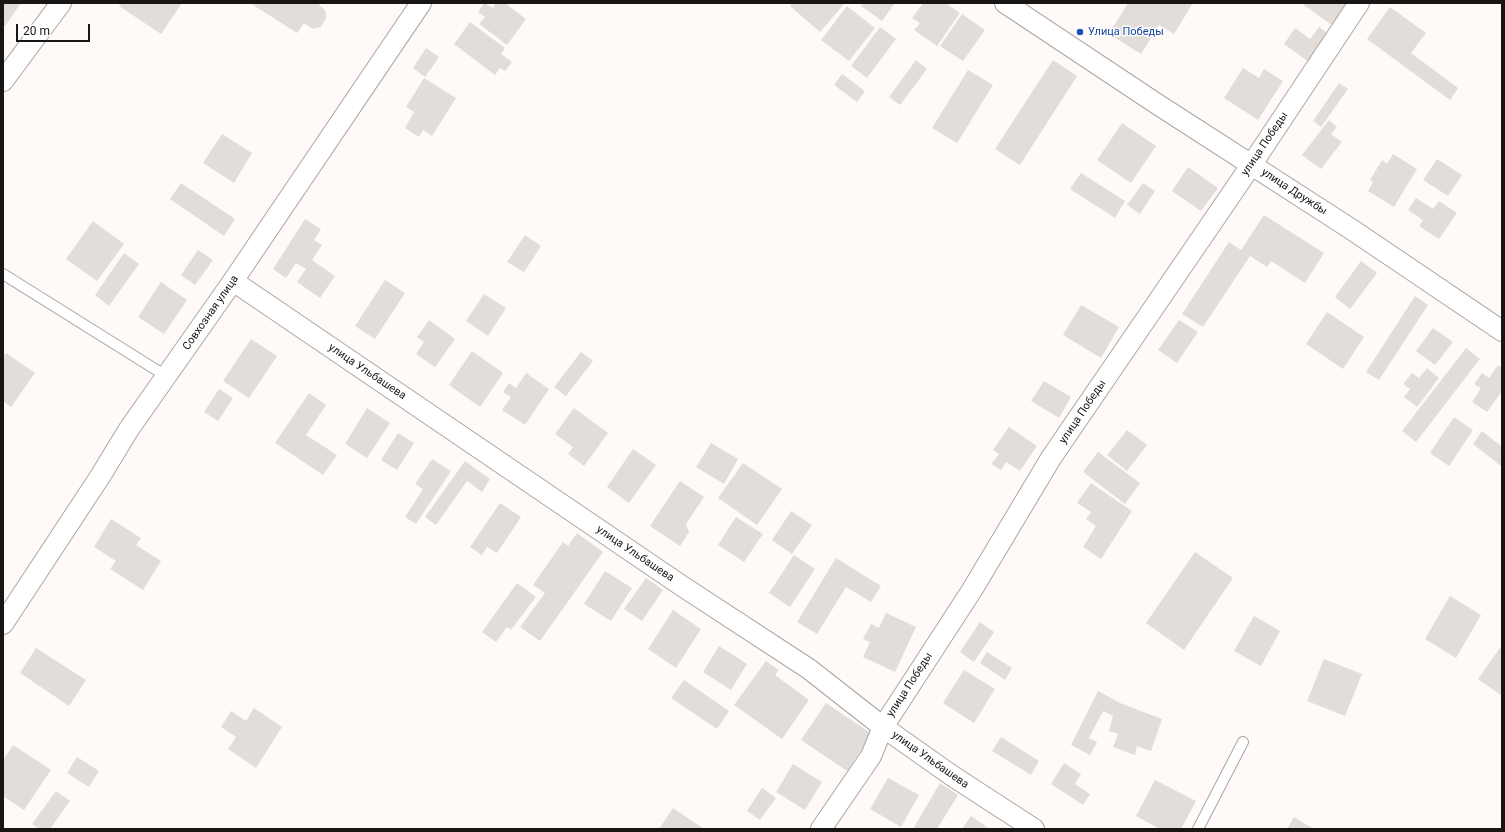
<!DOCTYPE html>
<html>
<head>
<meta charset="utf-8">
<style>
	body { margin:0 }
	#map { position:relative; width:1505px; height:832px; overflow:hidden; background:#fffaf7; font-family:Roboto,sans-serif }
	canvas { display:block }
	.frame { position:absolute; inset:0; border:4px solid #181614; pointer-events:none }
	.scale { position:absolute; left:16px; top:24px; width:74px; height:18px; box-sizing:border-box; border:2px solid #181614; border-top:0; padding-left:5px; font-size:12px; line-height:14px; white-space:nowrap; color:#181614; -webkit-text-stroke:3px #fff; paint-order:stroke }
</style>
</head>
<body>
<div id="map">
<canvas width="1505" height="832"></canvas>
<div class="frame"></div>
<div class="scale">20 m</div>
</div>
<script>
const ctx = document.querySelector('canvas').getContext('2d');
ctx.lineJoin = 'round';
function fillPath(path, color) {
  ctx.fillStyle = color;
  ctx.fill(path, 'evenodd');
}
function trace(path, color, width, dash) {
  ctx.strokeStyle = color;
  ctx.lineWidth = width;
  ctx.lineCap = dash ? 'butt' : 'round';
  ctx.setLineDash(dash || []);
  ctx.stroke(path);
}
function write(font, color, halo, rows, align = 'center') {
  ctx.font = font + ' Roboto,sans-serif';
  ctx.lineWidth = 3;
  ctx.setLineDash([]);
  ctx.textBaseline = 'middle';
  ctx.strokeStyle = halo;
  ctx.fillStyle = color;
  for (const [text, x, y, turn = 0] of rows) {
    ctx.save();
    ctx.translate(x, y);
    ctx.rotate((+turn || 0) * Math.PI / 180);
    ctx.textAlign = isNaN(turn) ? turn : align;
    if (halo) ctx.strokeText(text, 0, 0);
    ctx.fillText(text, 0, 0);
    ctx.restore();
  }
}
fillPath(new Path2D(`
	M3,3H21L5,26L3,25Z
	M121,3H182L161,34L119,6Z
	M250,3H320L319,5L325,10L326,18L321,27L313,29L304,23L297,33Z
	M484,3L493,8L496,3H505L526,19L507,45L479,24L485,17L478,12Z
	M792,3H845L820,32L790,6Z
	M863,3H895L882,21L861,6Z
	M923,3H946L960,13L937,46L914,30L920,23L912,18Z
	M1128,3H1193L1174,34L1159,25L1141,54L1109,34Z
	M1301,3H1350L1333,26Z
	M847,6L875,28L849,61L821,40Z
	M1390,7L1426,33L1411,53L1458,88L1450,100L1367,39Z
	M962,14L985,30L963,61L940,46Z
	M470,22L505,48L501,54L512,62L505,71L500,68L495,75L454,44Z
	M880,27L896,39L867,78L851,66Z
	M1319,27L1329,34L1309,62L1284,44L1295,28L1310,39Z
	M426,48L439,57L425,77L413,68Z
	M916,60L927,69L900,105L889,97Z
	M1053,60L1077,76L1020,165L995,149Z
	M1243,68L1259,78L1264,69L1283,81L1258,120L1224,98Z
	M968,70L993,85L957,143L932,128Z
	M842,74L865,91L857,102L834,85Z
	M424,78L456,98L432,136L423,130L419,137L405,128L414,112L406,107Z
	M1339,83L1348,89L1321,127L1313,121Z
	M1329,120L1337,127L1331,134L1342,142L1321,169L1302,155Z
	M1122,123L1156,146L1131,183L1097,160Z
	M222,134L252,153L234,183L203,163Z
	M1393,154L1417,169L1394,207L1368,191L1373,182L1370,180L1382,160L1387,164Z
	M1437,159L1462,175L1448,196L1423,180Z
	M1188,167L1218,188L1201,211L1172,191Z
	M1081,173L1125,201L1115,218L1070,189Z
	M181,183L235,219L224,236L170,199Z
	M1143,183L1155,191L1140,214L1127,205Z
	M1416,198L1433,209L1439,201L1457,213L1439,239L1419,226L1423,220L1408,210Z
	M1264,215L1324,253L1305,283L1271,261L1267,267L1250,256L1203,327L1182,314L1229,242L1241,250Z
	M305,219L321,229L314,240L322,245L312,260L335,276L320,298L297,282L306,269L296,263L286,278L273,269Z
	M93,221L124,244L97,281L66,259Z
	M525,235L541,246L524,272L507,262Z
	M198,250L213,260L195,285L181,275Z
	M124,253L139,264L109,306L95,295Z
	M1361,261L1377,273L1350,309L1335,297Z
	M385,280L405,293L375,339L355,326Z
	M161,282L187,300L164,334L138,317Z
	M484,294L506,308L488,336L466,321Z
	M1415,296L1428,305L1379,380L1366,372Z
	M1081,305L1119,327L1101,358L1063,335Z
	M1327,312L1364,337L1343,369L1306,344Z
	M429,320L455,339L435,367L416,354L424,342L417,337Z
	M1179,320L1198,332L1177,363L1158,350Z
	M1433,328L1453,342L1435,365L1416,351Z
	M251,339L277,356L249,398L223,381Z
	M1466,348L1480,359L1416,442L1402,431Z
	M472,351L503,373L480,407L449,385Z
	M581,352L593,361L566,396L554,387Z
	M6,353L35,373L11,407L3,401V357Z
	M1498,365L1502,368V391L1487,412L1472,402L1481,388L1474,384L1482,373L1489,378Z
	M1427,368L1439,378L1417,407L1404,397L1410,389L1403,384L1412,373L1419,378Z
	M526,373L549,389L525,425L502,410L511,397L503,392L509,383L516,388Z
	M1044,381L1071,397L1059,418L1031,401Z
	M219,389L233,398L218,421L204,412Z
	M309,393L326,405L306,435L337,455L323,475L275,443Z
	M367,408L390,423L367,458L345,444Z
	M574,408L608,433L584,466L568,454L573,447L555,434Z
	M1454,417L1473,430L1449,466L1430,453Z
	M1009,427L1037,446L1020,471L1006,462L1001,470L991,464L999,454L993,450Z
	M1127,430L1147,445L1127,471L1107,455Z
	M1482,431L1502,447V467L1473,444Z
	M398,433L414,443L397,470L381,460Z
	M711,443L738,459L724,484L696,467Z
	M633,449L656,465L629,503L607,487Z
	M1098,452L1140,483L1125,504L1083,472Z
	M432,459L451,471L416,524L405,517L423,489L415,484Z
	M465,461L490,479L482,492L467,481L436,525L425,517Z
	M743,463L782,489L757,525L718,498Z
	M680,481L704,497L686,524L689,532L680,546L650,526Z
	M1091,483L1132,511L1101,559L1083,547L1096,526L1086,519L1091,512L1077,503Z
	M500,503L521,517L497,553L487,547L482,555L470,547Z
	M791,511L812,525L792,554L772,540Z
	M736,517L763,534L744,562L718,545Z
	M111,519L141,538L136,545L161,561L143,590L110,569L116,561L94,547Z
	M577,533L603,552L540,641L520,627L545,593L533,585L563,542L568,546Z
	M1195,552L1233,578L1184,650L1146,623Z
	M794,555L815,569L790,607L769,593Z
	M836,558L881,586L871,602L846,587L817,634L797,622Z
	M605,571L632,588L611,621L584,604Z
	M646,578L663,590L642,621L624,609Z
	M517,583L536,597L511,630L507,627L496,642L482,632Z
	M1450,596L1481,615L1456,658L1425,639Z
	M673,610L701,629L676,668L648,649Z
	M886,613L916,627L895,672L863,657L870,642L863,639L871,624L879,628Z
	M1254,616L1280,631L1261,666L1234,651Z
	M980,622L994,632L974,662L960,652Z
	M1502,645V696L1478,679Z
	M719,646L747,664L731,690L703,672Z
	M36,648L86,680L69,706L20,673Z
	M987,652L1012,668L1005,680L980,663Z
	M1324,659L1362,674L1345,716L1307,701Z
	M766,661L779,670L775,675L809,700L782,739L734,705Z
	M964,670L995,689L974,723L943,703Z
	M684,680L729,711L717,729L671,698Z
	M1098,691L1120,703L1162,719L1151,751L1137,746L1135,755L1113,747L1118,734L1109,731L1113,716L1103,711L1089,738L1097,742L1090,755L1071,745Z
	M826,703L872,734L847,771L801,740Z
	M254,708L282,727L256,768L228,749L236,737L221,727L231,711L246,721Z
	M1001,737L1039,761L1031,775L992,751Z
	M13,745L51,770L24,810L3,796V760Z
	M77,757L99,771L89,787L67,773Z
	M1064,763L1081,774L1075,784L1090,794L1083,805L1051,784Z
	M793,764L822,782L805,810L776,792Z
	M888,778L919,795L901,827L870,809Z
	M1155,780L1196,801L1181,829H1160L1136,816Z
	M940,783L958,795L937,829H913Z
	M762,788L776,798L760,820L747,811Z
	M56,791L70,801L50,829H39L32,824Z
	M673,808L704,829H659Z
	M971,816L990,829H962Z
	M1294,817L1314,829H1287Z`), '#e2ddd9');
const service = new Path2D(`
	M3,274L166,376
	M1198,829L1243,742`);
const minor = new Path2D(`
	M1005,3L1157,104L1351,229L1502,331
	M3,81L61,3
	M233,281L682,586L809,669L883,727L951,775L1034,829
	M3,624L101,475L129,429L233,281L421,3
	M821,829L871,756L883,727L972,590L1051,458L1252,164L1359,3`);
trace(service, '#aaa5a1', 12);
trace(minor, '#aaa5a1', 22);
trace(service, '#fff', 10);
trace(minor, '#fff', 20);
for (const [x, y, r, color] of [
	[1080,32,4,"#1a4fb4"]
]) {
  const dot = new Path2D();
  dot.arc(x, y, r, 0, 2 * Math.PI);
  ctx.fillStyle = color;
  ctx.fill(dot);
  trace(dot, '#fff', 1.5);
}
write('11px', '#164399', '#fff', [
	["Улица Победы",1088,32]
], 'left');
write('11px', '#181614', '#fff', [
	["улица Победы",1265,144,-56],
	["улица Дружбы",1294,192,33],
	["Совхозная улица",211,313,-55],
	["улица Ульбашева",367,372,34],
	["улица Победы",1083,412,-56],
	["улица Ульбашева",635,554,34],
	["улица Победы",910,685,-57],
	["улица Ульбашева",930,760,35]
]);
</script>
</body>
</html>
